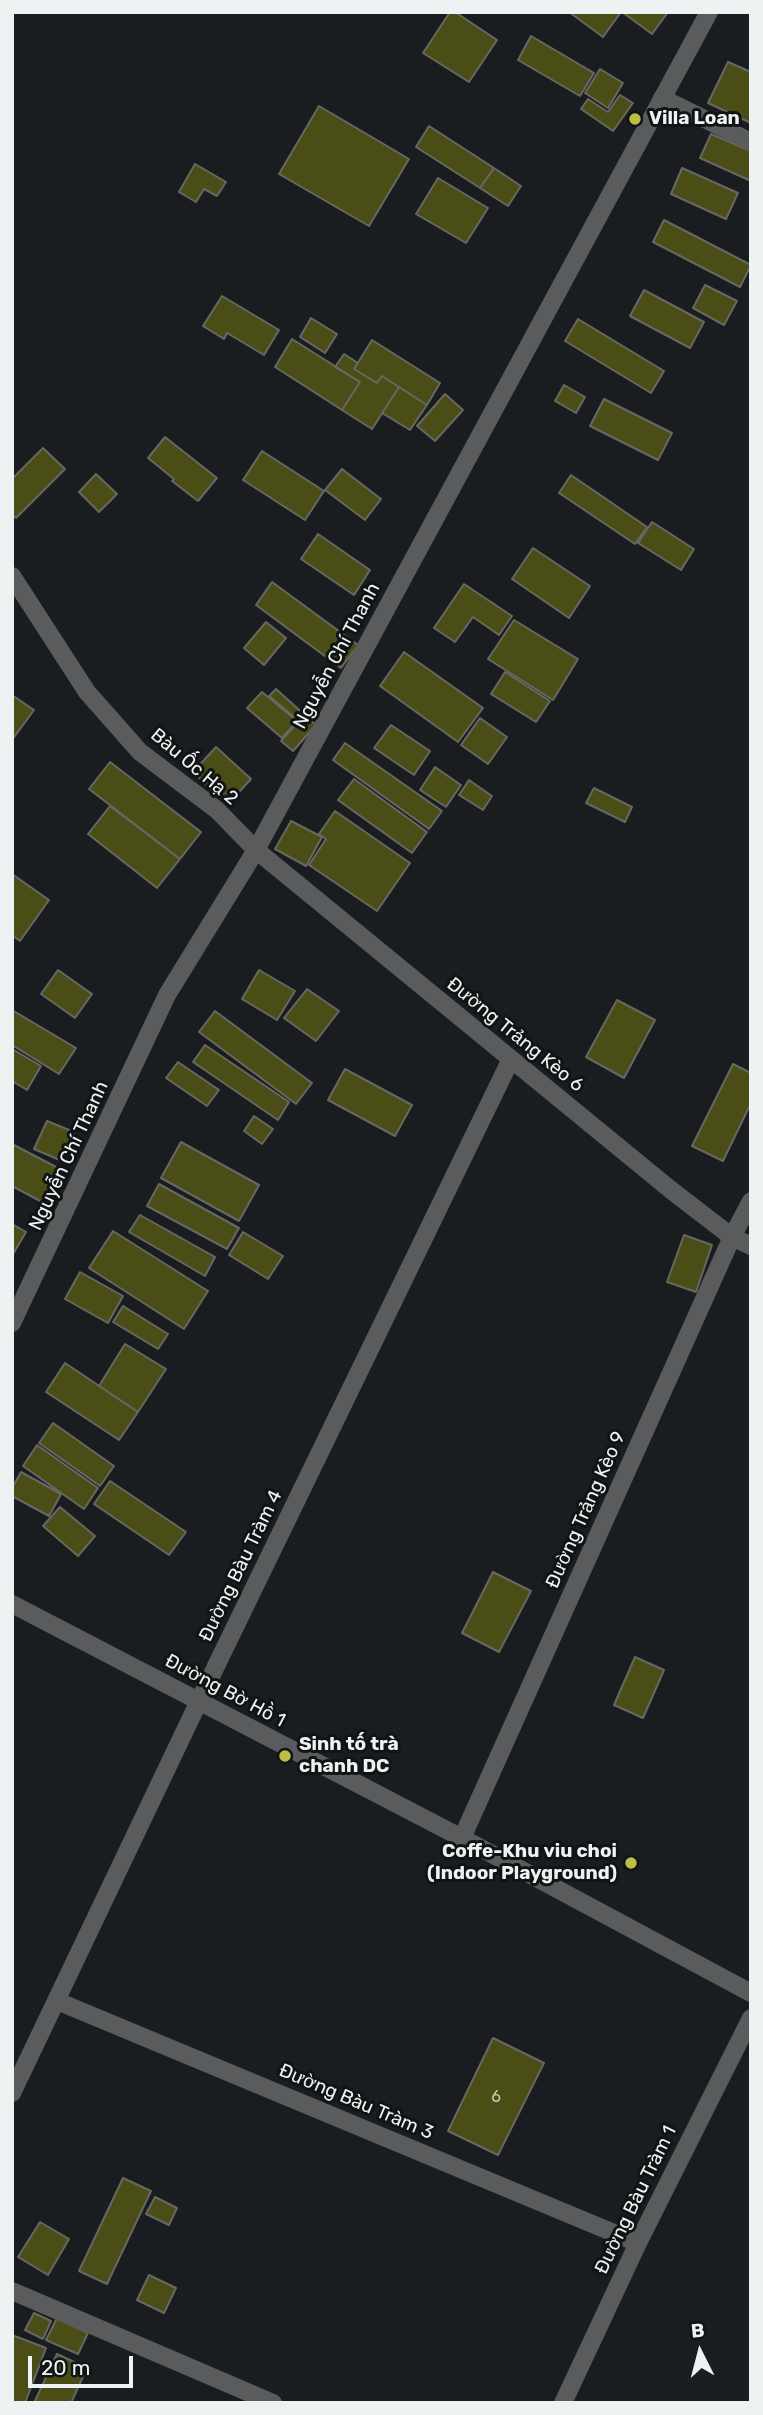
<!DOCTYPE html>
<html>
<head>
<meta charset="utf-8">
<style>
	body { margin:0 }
	#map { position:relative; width:763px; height:2415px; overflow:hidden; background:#191d1f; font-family:Rubik,sans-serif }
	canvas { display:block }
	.frame { position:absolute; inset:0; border:14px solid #eff2f3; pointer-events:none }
	.north { position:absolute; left:665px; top:2317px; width:70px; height:70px; -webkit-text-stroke:5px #101415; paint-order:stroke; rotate:354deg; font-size:19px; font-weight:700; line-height:28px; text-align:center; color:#eff2f3 }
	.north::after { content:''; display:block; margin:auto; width:24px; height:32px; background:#eff2f3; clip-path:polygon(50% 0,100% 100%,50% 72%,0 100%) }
	.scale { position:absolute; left:28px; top:2356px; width:105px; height:32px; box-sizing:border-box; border:4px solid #eff2f3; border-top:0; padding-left:9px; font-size:21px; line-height:24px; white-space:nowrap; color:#eff2f3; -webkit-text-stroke:5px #101415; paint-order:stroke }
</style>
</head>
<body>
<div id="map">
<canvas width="763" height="2415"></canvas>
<div class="frame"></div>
<div class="north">B</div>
<div class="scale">20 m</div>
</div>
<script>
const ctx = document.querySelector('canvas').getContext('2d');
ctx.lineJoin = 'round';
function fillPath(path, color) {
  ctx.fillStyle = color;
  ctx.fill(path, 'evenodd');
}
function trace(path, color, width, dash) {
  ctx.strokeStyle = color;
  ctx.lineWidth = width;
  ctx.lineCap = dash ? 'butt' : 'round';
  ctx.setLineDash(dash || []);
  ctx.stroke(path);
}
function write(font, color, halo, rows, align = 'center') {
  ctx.font = font + ' Rubik,sans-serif';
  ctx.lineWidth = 6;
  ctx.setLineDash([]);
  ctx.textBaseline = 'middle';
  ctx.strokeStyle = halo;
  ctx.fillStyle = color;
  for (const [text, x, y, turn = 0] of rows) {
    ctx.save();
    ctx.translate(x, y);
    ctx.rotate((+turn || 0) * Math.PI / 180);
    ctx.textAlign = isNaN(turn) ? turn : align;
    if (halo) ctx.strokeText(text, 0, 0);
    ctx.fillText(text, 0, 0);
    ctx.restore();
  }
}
const building = new Path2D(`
	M450,12H455L497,40L469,82L423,53Z
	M569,12H621L603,37Z
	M622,12H668L652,34Z
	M531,36L594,73L580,96L518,60Z
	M728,62L751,72V123L708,103Z
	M600,69L623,83L608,108L585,93Z
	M620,95L633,103L613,131L581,109L588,99L608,112Z
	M319,106L409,159L369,226L279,174Z
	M429,126L494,168L480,188L416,147Z
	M711,134L751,151V181L700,158Z
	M195,164L226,182L217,196L204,189L196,202L179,192Z
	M494,168L521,186L508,206L480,188Z
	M682,168L738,193L726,219L671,194Z
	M438,178L488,208L466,243L416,214Z
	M664,220L751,265L740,287L653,242Z
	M705,285L737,301L724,325L693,308Z
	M644,290L704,322L690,348L630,316Z
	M222,296L279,330L264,355L227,333L224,339L203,326Z
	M311,318L337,334L325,353L300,337Z
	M578,319L664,371L651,393L565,341Z
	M292,339L360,382L342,410L275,367Z
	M372,340L440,383L427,405L382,376L377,383L354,369Z
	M344,354L358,363L354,369L377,383L382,376L399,387L372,429L342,410L360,382L335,367Z
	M564,385L585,397L576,413L555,401Z
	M399,387L427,405L410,430L382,413Z
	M445,394L463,410L435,441L417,426Z
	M604,399L672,433L658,460L590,426Z
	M165,437L217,478L198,501L172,481L174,479L148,458Z
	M43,448L65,469L16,518L12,514V479Z
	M262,451L324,491L305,520L243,480Z
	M342,469L381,499L365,520L325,490Z
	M96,474L117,494L99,512L79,492Z
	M571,475L647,527L635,544L559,493Z
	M652,522L694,549L681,570L638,543Z
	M318,534L370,570L354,595L301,559Z
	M533,548L590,586L569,618L512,579Z
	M272,582L358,645L341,668L256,605Z
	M464,584L512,616L499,635L473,617L455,642L434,628Z
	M514,620L578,659L553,700L488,659Z
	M266,622L286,638L264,665L244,648Z
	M404,652L483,708L458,742L380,686Z
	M505,672L550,701L536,722L491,694Z
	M276,689L316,725L293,751L281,741L299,721L269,696Z
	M262,692L297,721L282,738L247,708Z
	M12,695L34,710L12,740Z
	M480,718L507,737L488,764L461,745Z
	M391,725L430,751L414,775L374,748Z
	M345,743L442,811L429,829L333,760Z
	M216,747L251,779L228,804L193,772Z
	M110,762L201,832L180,859L89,789Z
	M435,767L461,785L446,807L420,790Z
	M354,779L427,832L412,853L338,800Z
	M469,780L492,796L483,810L459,795Z
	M594,788L632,807L625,822L586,803Z
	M110,806L180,859L157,888L88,834Z
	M335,811L410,863L377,911L309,865L326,839L319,834Z
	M291,821L322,837L306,866L275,849Z
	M12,874L49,900L20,941L12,935Z
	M58,970L92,994L75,1018L41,994Z
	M259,970L295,991L277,1020L242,999Z
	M307,989L339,1011L316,1041L284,1018Z
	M617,1000L655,1020L624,1078L586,1057Z
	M12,1010L76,1048L59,1074L12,1045Z
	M215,1011L312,1083L296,1104L199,1032Z
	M205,1045L289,1102L278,1120L193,1062Z
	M12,1049L41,1066L27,1090L12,1081Z
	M178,1062L219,1090L207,1106L166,1078Z
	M733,1064L751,1073V1103L723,1161L692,1146Z
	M345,1069L412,1105L395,1136L328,1100Z
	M254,1116L273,1129L262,1144L244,1131Z
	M47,1121L74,1132L62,1161L34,1149Z
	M181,1142L259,1185L239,1221L161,1178Z
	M12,1144L60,1169L42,1202L12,1186Z
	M159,1184L239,1228L227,1249L147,1206Z
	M140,1215L215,1257L205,1276L129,1232Z
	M12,1224L26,1232L12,1256Z
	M113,1231L208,1291L184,1329L89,1268Z
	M243,1232L283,1256L268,1279L229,1255Z
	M684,1235L712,1245L696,1292L667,1282Z
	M80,1272L123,1296L108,1323L65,1299Z
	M123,1306L168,1334L158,1349L113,1322Z
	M125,1344L166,1369L138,1412L99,1386Z
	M65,1363L138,1412L119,1440L46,1392Z
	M53,1423L114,1466L100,1486L39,1443Z
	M37,1445L98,1488L84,1509L23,1466Z
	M21,1472L61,1494L49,1516L12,1496V1488Z
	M110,1481L186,1532L169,1555L94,1504Z
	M60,1507L95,1536L78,1556L43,1526Z
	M493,1572L531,1591L499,1652L462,1633Z
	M635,1657L664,1670L643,1718L614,1705Z
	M493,2038L544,2063L498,2155L448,2131Z
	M123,2178L151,2191L107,2284L79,2271Z
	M155,2197L177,2208L169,2225L146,2214Z
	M40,2222L69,2239L48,2275L18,2257Z
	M149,2275L176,2288L164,2313L137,2300Z
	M34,2313L51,2321L43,2339L25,2330Z
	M57,2318L88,2333L78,2354L46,2340Z
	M12,2335L46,2348L25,2403H12Z
	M57,2354L87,2368L71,2403H34Z`);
fillPath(building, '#4b4d16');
trace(building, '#676763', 2);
trace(new Path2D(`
	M662,98L751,142
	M12,576L87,692L140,752L217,810L256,850L671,1190L732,1237L751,1246
	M12,1323L167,995L256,850L709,12
	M12,1604L462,1838L751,1993
	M462,1838L732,1237L751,1201
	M57,2001L638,2243
	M12,2093L199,1701L511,1059
	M12,2291L273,2403
	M563,2403L638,2243L751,2018`), '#5a5b5c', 18);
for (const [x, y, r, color] of [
	[635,119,7,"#bcbf44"],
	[285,1756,7,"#bcbf44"],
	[631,1863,7,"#bcbf44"]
]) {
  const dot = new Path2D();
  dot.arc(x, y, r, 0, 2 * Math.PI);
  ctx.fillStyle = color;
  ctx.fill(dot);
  trace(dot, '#101415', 2.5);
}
write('16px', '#c6c9bc', null, [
	["6",496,2097]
]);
write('bold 19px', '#eff2f3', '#101415', [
	["Villa Loan",649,119],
	["Sinh tố trà",299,1745],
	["chanh DC",299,1767],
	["Coffe-Khu viu choi",617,1852,"right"],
	["(Indoor Playground)",617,1874,"right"]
], 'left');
write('19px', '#eff2f3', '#101415', [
	["Nguyễn Chí Thanh",337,656,-62],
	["Bàu Ốc Hạ 2",194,767,40],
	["Đường Trảng Kèo 6",515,1035,39],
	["Nguyễn Chí Thanh",69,1156,-65],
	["Đường Trảng Kèo 9",586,1510,-66],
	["Đường Bàu Tràm 4",241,1566,-64],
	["Đường Bờ Hồ 1",225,1691,28],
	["Đường Bàu Tràm 3",356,2102,23],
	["Đường Bàu Tràm 1",636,2200,-64]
]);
</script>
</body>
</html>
